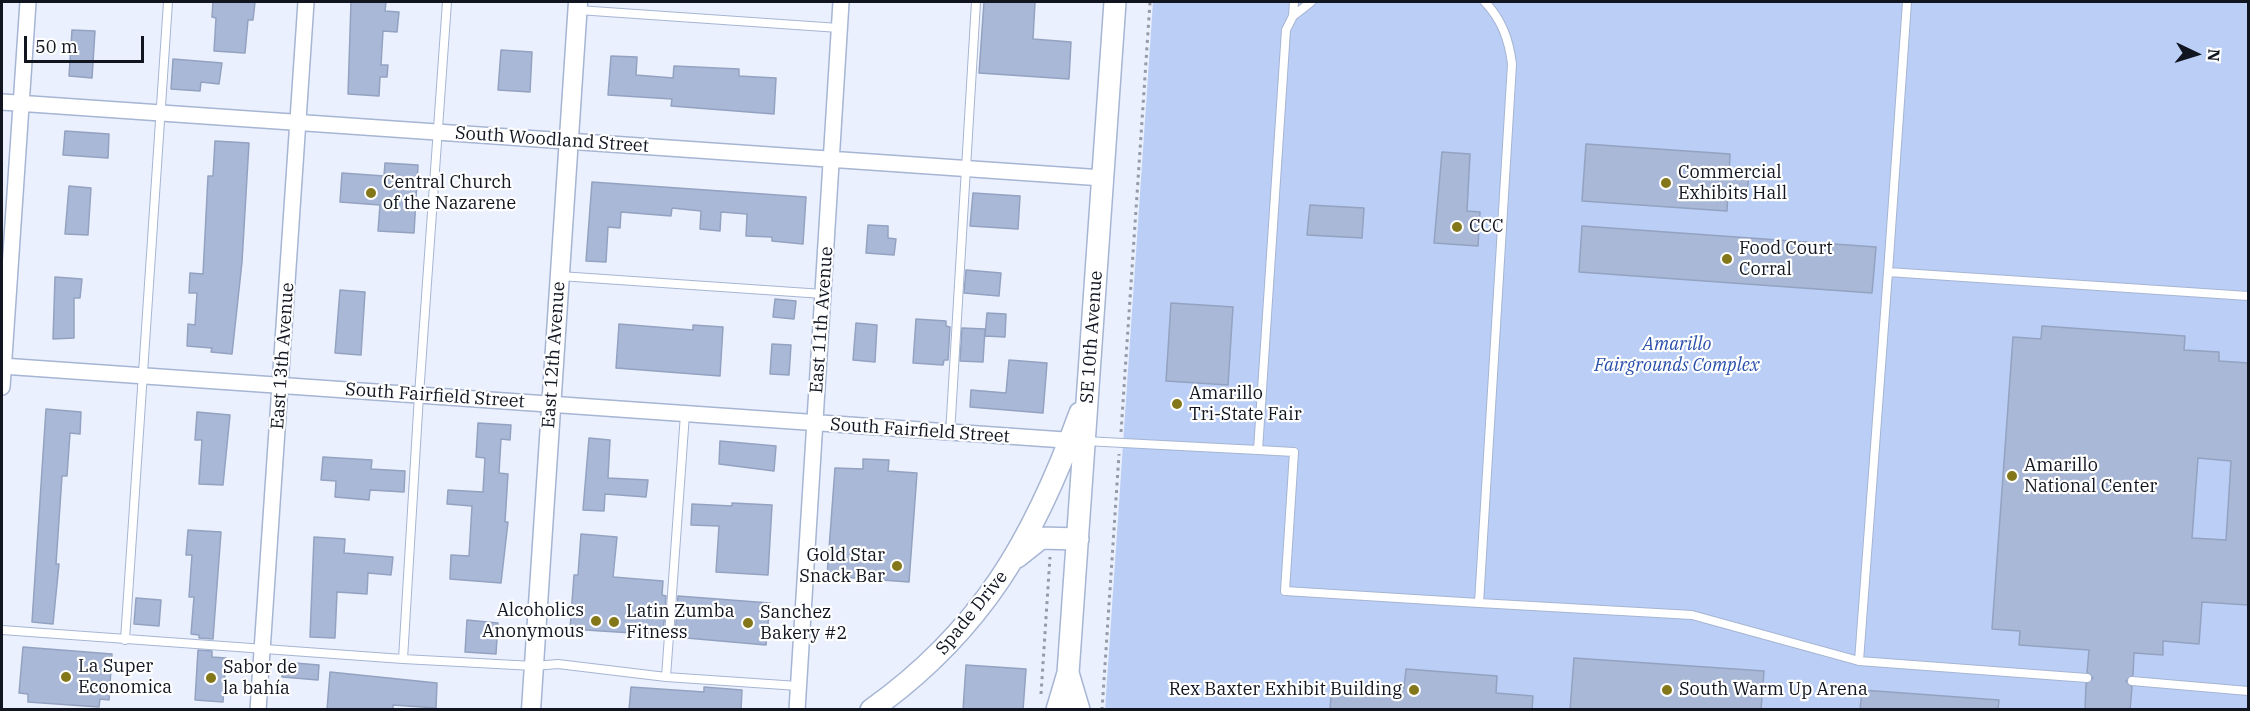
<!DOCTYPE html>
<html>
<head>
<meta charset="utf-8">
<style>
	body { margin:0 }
	#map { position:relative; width:2250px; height:711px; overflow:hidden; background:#eaf0fd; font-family:"IBM Plex Serif",serif }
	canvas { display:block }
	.frame { position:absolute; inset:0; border:3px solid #101520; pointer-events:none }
	.north { position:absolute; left:2166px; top:24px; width:60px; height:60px; -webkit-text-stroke:4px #fff; paint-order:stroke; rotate:94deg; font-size:16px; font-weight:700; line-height:24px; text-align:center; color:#101520 }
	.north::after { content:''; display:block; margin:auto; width:21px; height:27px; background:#101520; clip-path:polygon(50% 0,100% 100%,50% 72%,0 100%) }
	.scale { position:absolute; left:24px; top:36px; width:120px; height:27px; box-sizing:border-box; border:3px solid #101520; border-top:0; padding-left:8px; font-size:18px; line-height:21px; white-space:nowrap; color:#101520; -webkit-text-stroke:4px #fff; paint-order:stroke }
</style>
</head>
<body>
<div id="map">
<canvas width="2250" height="711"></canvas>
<div class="frame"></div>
<div class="north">N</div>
<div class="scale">50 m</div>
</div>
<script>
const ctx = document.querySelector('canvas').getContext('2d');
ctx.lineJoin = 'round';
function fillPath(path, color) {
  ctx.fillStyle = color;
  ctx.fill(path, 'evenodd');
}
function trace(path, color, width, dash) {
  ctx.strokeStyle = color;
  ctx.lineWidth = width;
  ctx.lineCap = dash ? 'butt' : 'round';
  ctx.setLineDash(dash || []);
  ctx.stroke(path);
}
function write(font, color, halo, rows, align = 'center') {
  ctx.font = font + ' "IBM Plex Serif",serif';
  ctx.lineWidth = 4.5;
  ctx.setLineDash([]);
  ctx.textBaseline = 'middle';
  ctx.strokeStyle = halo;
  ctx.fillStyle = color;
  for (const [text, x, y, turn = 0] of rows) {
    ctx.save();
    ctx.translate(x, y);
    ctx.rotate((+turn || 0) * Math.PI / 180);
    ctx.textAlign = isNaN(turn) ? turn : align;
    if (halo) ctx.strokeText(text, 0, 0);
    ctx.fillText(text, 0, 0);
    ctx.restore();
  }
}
fillPath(new Path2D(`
	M1153,2H2248V709L1105,710Z`), '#bacef6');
const building = new Path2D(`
	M213,2H255L253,20H248L245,53L214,51L216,18L212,17Z
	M351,2H386L385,11L399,12L397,32L383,31L381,65H388L387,77H380L379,96L348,94Z
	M984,2H1035L1033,39L1071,42L1069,79L979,73Z
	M72,30L95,31L92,78L69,76Z
	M501,50L532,52L530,92L498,90Z
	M611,56L637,57L636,75L673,78L674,66L739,69V76L776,78L774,114L671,106L672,99L608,95Z
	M173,59L222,63L219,84L201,82L200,91L171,89Z
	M65,131L109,134L108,158L63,155Z
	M215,141L249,143L242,262L232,354L211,352L212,348L187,346L188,324L195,325L197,293H189L190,273L203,274L208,176H213Z
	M1586,144L1730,154L1729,175L1749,176L1747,191L1728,190L1727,211L1582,201Z
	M1442,152L1470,154L1467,211L1480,212L1478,246L1434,243Z
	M385,163L418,165L414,233L378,231L380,205L340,202L342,173L384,176Z
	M592,182L806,197L803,244L772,241V237L746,236L747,214L721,212L720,231L700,229L701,211L672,208L671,216L621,212L620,228L608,227L606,262L586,261Z
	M69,186L91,188L88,235L65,234Z
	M973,193L1020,196L1018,229L970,226Z
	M1310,205L1364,208L1362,238L1307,235Z
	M868,225L888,226V238L896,239L894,255L866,253Z
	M1582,226L1876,247L1872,293L1579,272Z
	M966,270L1001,273L999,296L964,293Z
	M55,277L82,279L80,298H74V338L53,339Z
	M340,290L365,292L361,355L335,353Z
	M775,299L796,301L794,319L773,317Z
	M1171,303L1233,307L1228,385L1166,381Z
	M987,313L1006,314L1005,337L985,336Z
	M916,319L946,321V326L950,327L948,360H944L943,365L913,363Z
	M856,323L877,325L875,362L853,360Z
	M619,324L693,330V325L723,327L720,376L616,368Z
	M2042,326L2185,336L2184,350L2219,352V361L2248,363V605L2202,602L2199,644L2163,641V655L2134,653L2133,675L2126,681L2132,687L2130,710H2085L2086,684L2093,678L2087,672L2089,650L2019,645L2020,631L1992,629L2013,337L2041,339ZM2198,458L2231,461L2226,540L2192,538Z
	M962,328L985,329L983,362L960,361Z
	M772,344L791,345L789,375L770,374Z
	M1009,360L1047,363L1043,413L970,407L971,390L1006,393Z
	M46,409L81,412L80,434L70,433L67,476H62L56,564H59L53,624L32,622Z
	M197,412L230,415L223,485L199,484L202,440H195Z
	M478,423L511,425L510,440L501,439L499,473L508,474L505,522H508L501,583L450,579L451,555L469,556L472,506L447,504L448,490L483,492L485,458L476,457Z
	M589,438L610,440L608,478L648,480L646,497L605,494L604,511L583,510Z
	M720,441L776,446L774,471L719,464Z
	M323,457L372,460L371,469L405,471L404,492L370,490L369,500L335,497L336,481L321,480Z
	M863,459L889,460L888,471L917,473L909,582L827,576L835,468L863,469Z
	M732,503L772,505L768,575L716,572L719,526L691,525L692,504L732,506Z
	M188,530L221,532L213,639L199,638V635L191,634L194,597H189L192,555H186Z
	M581,534L617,537L613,577L663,581L662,595L666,596L663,635L570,629L574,575H578Z
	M314,537L345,539L344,553L393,557L391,575L368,573L367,594L337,592L335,638L310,637Z
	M678,596L770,603L766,645L675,637Z
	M136,598L161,600L159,626L134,624Z
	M467,620L498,623L496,654L465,652Z
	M23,647L112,654L109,700L100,699L99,707L28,702V694L19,693Z
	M198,650L212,651V657L226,658L223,702L195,700Z
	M1574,658L1764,671L1761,710H1570Z
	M283,662L319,665L318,680L282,677Z
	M966,665L1026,669L1023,710H963Z
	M1406,669L1497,676L1496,693L1533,696L1532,710H1330L1332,683L1404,688Z
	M330,672L437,683L436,708L393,705V710H327Z
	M631,687L704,692V687L742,690L741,710H629Z
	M1862,690L1999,700L1998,710H1860Z`);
fillPath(building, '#a9b8d7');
trace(building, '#93a2c0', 1.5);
const service = new Path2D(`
	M1485,2C1502,20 1509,40 1512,64L1479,603L1692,615L1859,661L2087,678
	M578,10L839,28
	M1293,16L1294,2
	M1888,272L1907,2
	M560,276L823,294
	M950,434L976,2
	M1085,441L1258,450L1286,30L1293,16L1311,2
	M1258,450L1294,452L1285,591L1479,603
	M2,630L403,659L534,666L558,664L666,677L798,686
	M125,640L168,2
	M403,659L419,395L447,2
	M1859,661L1888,272L2248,296
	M666,677L685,414
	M2132,681L2248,691`);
const minor = new Path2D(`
	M2,102L1103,178
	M2,366L1079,441
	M2,387L28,2
	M258,710L306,2
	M797,710L841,2`);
const tertiary = new Path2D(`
	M531,710L578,2`);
const secondary = new Path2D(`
	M1017,557L1041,538L1078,539
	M1068,673L1079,710
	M871,710C982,631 1034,539 1080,413
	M1057,710L1068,673L1115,2`);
trace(service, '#a6b5d3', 10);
trace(minor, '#a6b5d3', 18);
trace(tertiary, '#a6b5d3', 21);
trace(secondary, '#a6b5d3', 24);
trace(new Path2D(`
	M1121,432L1150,2
	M1041,694L1050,557
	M1102,710L1119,454`), '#949aa6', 3, [3, 4.5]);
trace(service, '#fff', 8);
trace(minor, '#fff', 15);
trace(tertiary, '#fff', 18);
trace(secondary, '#fff', 21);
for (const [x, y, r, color] of [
	[1666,183,6,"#83771a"],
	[371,193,6,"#83771a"],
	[1457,227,6,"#83771a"],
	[1727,259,6,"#83771a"],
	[1177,404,6,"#83771a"],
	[2012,476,6,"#83771a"],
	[897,566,6,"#83771a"],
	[596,621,6,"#83771a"],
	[614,622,6,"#83771a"],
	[748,623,6,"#83771a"],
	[66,677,6,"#83771a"],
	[211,678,6,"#83771a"],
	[1414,690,6,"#83771a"],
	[1667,690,6,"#83771a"]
]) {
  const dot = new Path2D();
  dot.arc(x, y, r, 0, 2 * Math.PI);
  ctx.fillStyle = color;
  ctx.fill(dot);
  trace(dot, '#fff', 2);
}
write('18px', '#101520', '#fff', [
	["South Woodland Street",552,140,4],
	["East 11th Avenue",822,320,-86],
	["SE 10th Avenue",1092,337,-86],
	["East 12th Avenue",554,355,-86],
	["East 13th Avenue",283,356,-86],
	["South Fairfield Street",435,396,4],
	["South Fairfield Street",920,431,4],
	["Spade Drive",972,613,-51]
]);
write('18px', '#101520', '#fff', [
	["Commercial",1678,173],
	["Exhibits Hall",1678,194],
	["Central Church",383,183],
	["of the Nazarene",383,204],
	["CCC",1469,227],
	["Food Court",1739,249],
	["Corral",1739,270],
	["Amarillo",1189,394],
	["Tri-State Fair",1189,415],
	["Amarillo",2024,466],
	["National Center",2024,487],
	["Gold Star",885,556,"right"],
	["Snack Bar",885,577,"right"],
	["Alcoholics",584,611,"right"],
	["Anonymous",584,632,"right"],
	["Latin Zumba",626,612],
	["Fitness",626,633],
	["Sanchez",760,613],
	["Bakery #2",760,634],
	["La Super",78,667],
	["Economica",78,688],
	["Sabor de",223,668],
	["la bahía",223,689],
	["Rex Baxter Exhibit Building",1402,690,"right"],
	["South Warm Up Arena",1679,690]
], 'left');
write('italic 18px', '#294fab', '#fff', [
	["Amarillo",1677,345],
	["Fairgrounds Complex",1677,366]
]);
</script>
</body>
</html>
